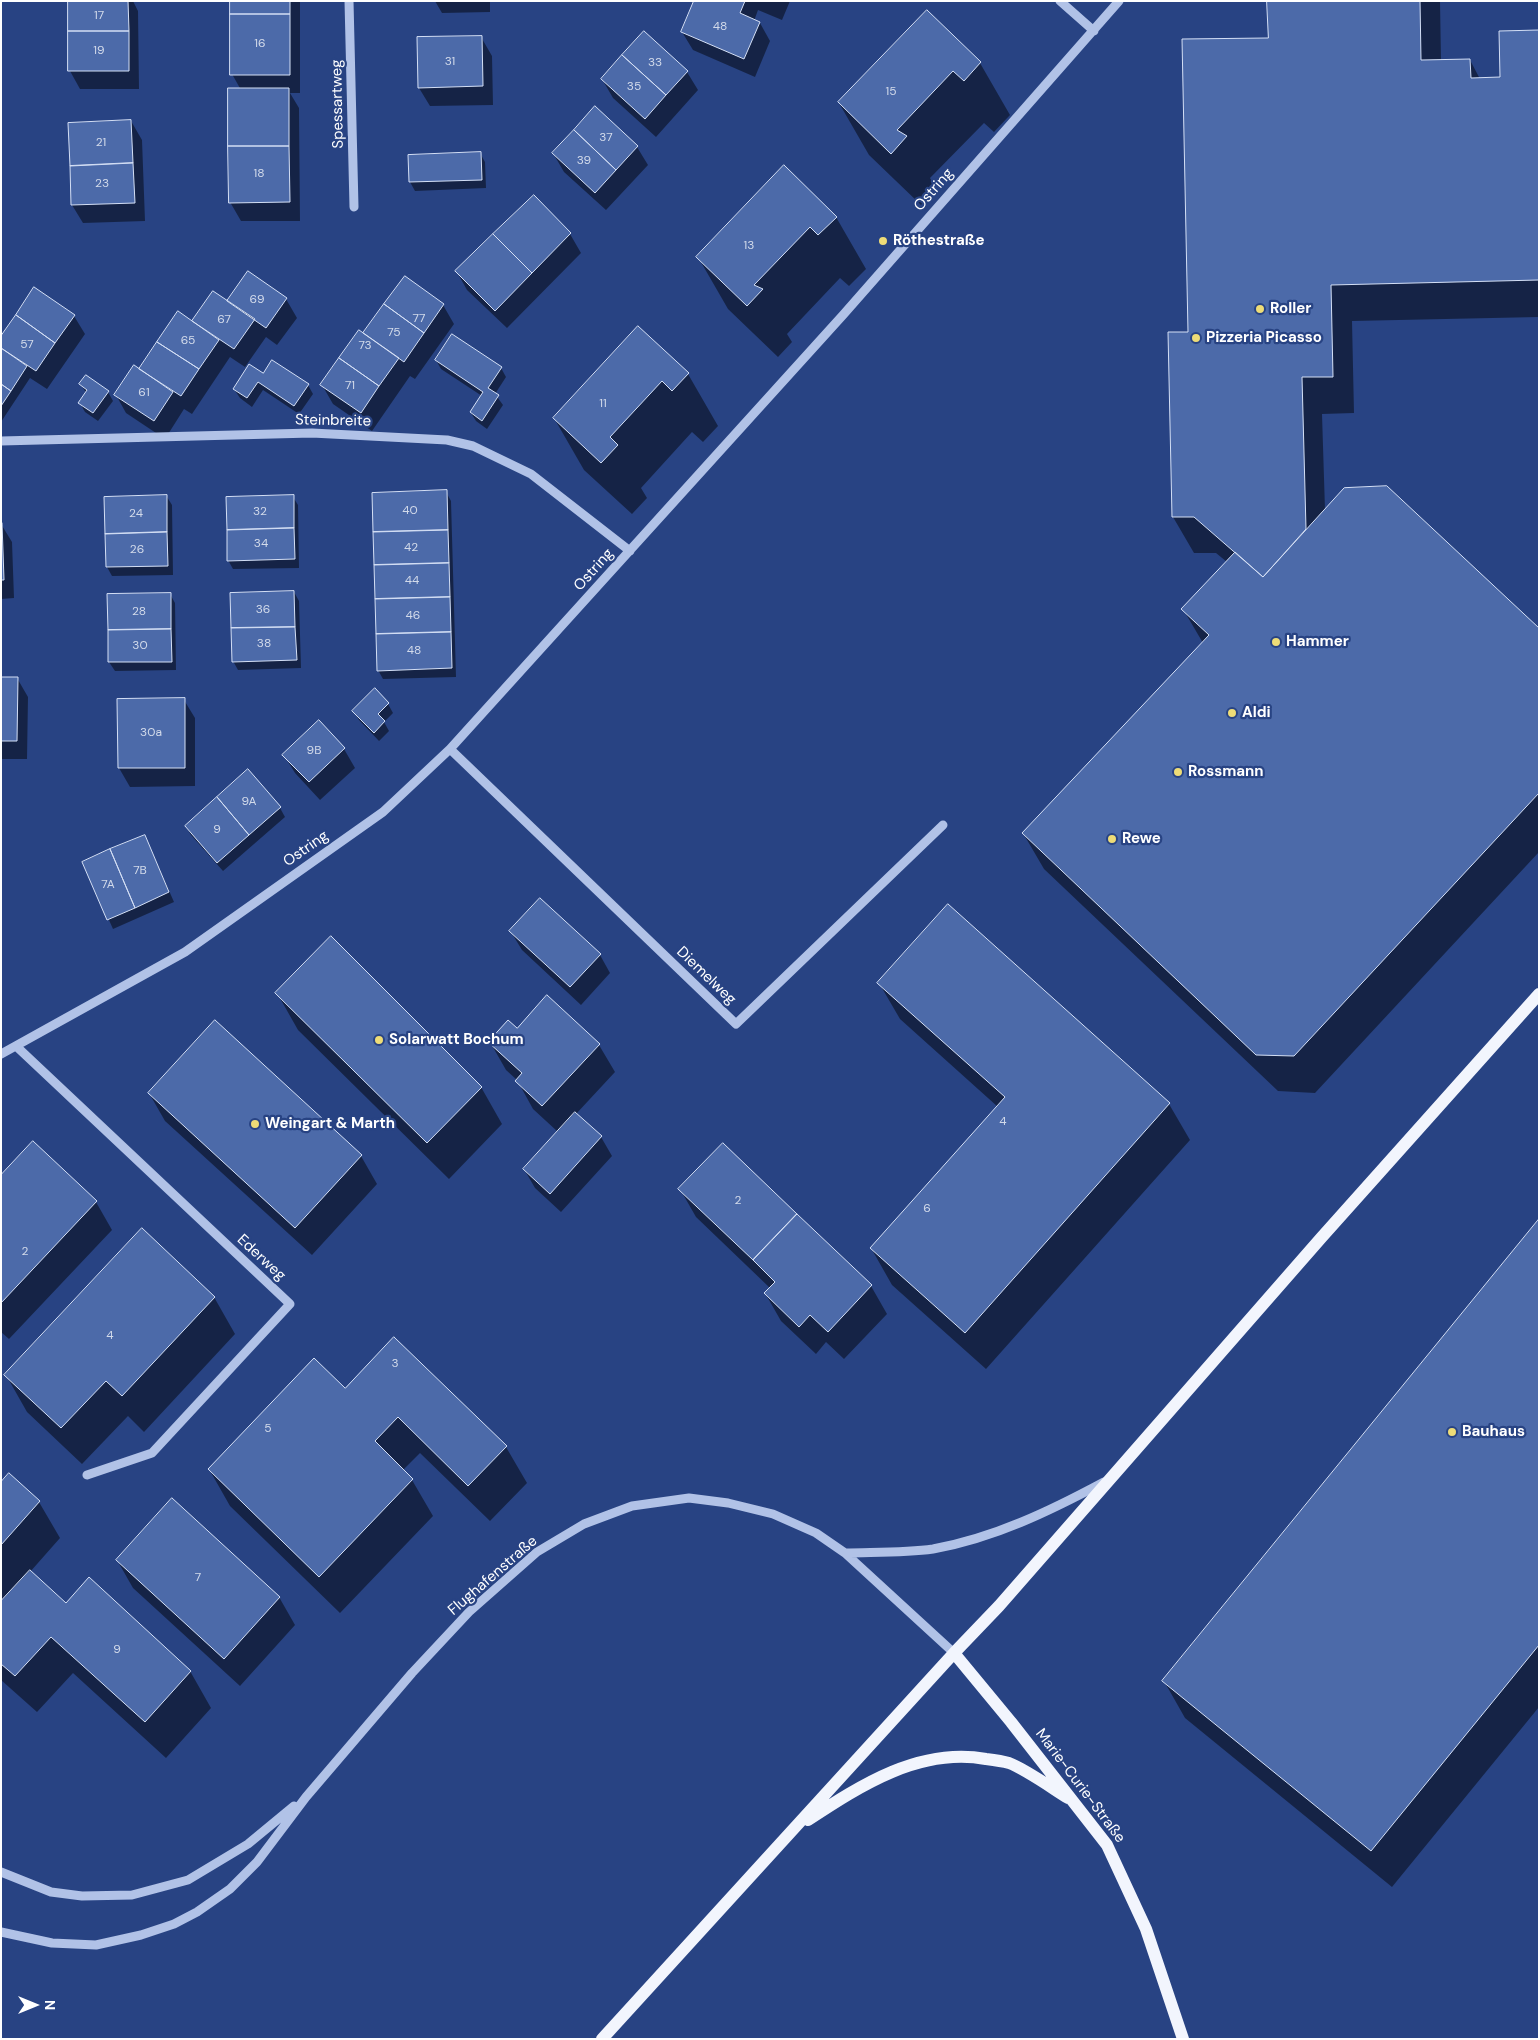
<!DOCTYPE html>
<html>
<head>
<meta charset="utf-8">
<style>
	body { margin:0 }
	#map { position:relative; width:1540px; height:2040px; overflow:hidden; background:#284383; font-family:"DM Sans",sans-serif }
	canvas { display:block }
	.frame { position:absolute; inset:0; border:2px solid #fff; pointer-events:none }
	.north { position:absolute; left:10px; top:1980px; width:50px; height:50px; -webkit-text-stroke:4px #284383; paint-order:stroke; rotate:90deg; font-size:14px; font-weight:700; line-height:20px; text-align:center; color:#fff }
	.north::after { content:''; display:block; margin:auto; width:18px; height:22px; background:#fff; clip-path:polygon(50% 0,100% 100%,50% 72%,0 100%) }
</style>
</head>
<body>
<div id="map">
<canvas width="1540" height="2040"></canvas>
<div class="frame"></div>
<div class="north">N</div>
</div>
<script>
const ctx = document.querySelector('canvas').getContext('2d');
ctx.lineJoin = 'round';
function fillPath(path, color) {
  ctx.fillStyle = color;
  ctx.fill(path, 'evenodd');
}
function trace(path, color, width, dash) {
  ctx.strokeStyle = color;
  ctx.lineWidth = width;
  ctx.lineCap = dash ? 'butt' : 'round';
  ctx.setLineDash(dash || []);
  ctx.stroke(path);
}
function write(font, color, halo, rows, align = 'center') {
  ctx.font = font + ' "DM Sans",sans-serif';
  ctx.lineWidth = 4.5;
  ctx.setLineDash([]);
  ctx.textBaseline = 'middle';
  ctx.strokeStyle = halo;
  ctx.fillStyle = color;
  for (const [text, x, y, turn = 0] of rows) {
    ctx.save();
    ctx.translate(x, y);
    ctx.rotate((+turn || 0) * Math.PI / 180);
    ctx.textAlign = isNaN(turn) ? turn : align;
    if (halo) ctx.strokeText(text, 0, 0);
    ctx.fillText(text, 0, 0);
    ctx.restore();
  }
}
fillPath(new Path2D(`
	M70,1H133L138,11L139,89H80L70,71Z
	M232,1H300V93H290L299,108L300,221H241L230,202L241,90L232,74Z
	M435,1H490V12L442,13Z
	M695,1H790L782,20L758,10L754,21L760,23L770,41L755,77L693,50L682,32Z
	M1268,1H1440L1441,61L1470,60L1480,79L1501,78L1539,31V317L1352,321L1354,413L1322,414L1325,510L1539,630V852L1315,1093L1278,1091L1044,869L1023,833L1203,643L1183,609L1227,562L1216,553H1194L1173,517L1189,333L1269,39Z
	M481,37L492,56L493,105L430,106L419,88Z
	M980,63L1010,115L994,132L984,123L930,178L936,189L921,205L869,155L839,103Z
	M687,72L698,90L656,137L613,98L602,79Z
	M131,121L142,140L145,221L83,223L72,205Z
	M637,147L648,165L606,210L564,172L553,153Z
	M480,153L485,162L486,188L415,191L410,182Z
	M836,217L866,269L849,286L840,278L787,334L792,342L778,357L728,309L698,257Z
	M570,234L581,253L507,328L467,290L457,272Z
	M405,278L443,305L454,324L415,379L410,376L372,431L333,404L322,385L364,334Z
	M286,299L297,318L277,345L266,337L245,367L230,357L192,414L184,409L165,439L126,413L116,395L193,323L227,302Z
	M74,316L85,334L47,389L30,378L1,422V338Z
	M638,327L688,374L718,426L703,442L692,432L641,488L647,498L632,514L584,470L554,418Z
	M436,360L501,368L506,377L495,394L503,405L487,429L476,421L471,413L482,396L441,369Z
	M264,375L308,385L313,394L299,414L263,390L252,407L240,398L234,389Z
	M81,384L108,392L113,401L98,421L85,412L80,403L86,393Z
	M446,492L451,501L456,677L383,679L378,670Z
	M167,497L172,505L173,575L112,576L107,567L105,498Z
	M293,497L298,505L299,568L233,569L228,560Z
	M1,524L12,542L14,598L1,599Z
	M294,592L299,601L301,668L238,670L233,661Z
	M170,594L175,603L176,670L115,671L109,662Z
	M1,678H17L28,697L27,759H2L1,757Z
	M118,700H184L195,718V786L130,787L119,768Z
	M388,704L393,713L384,722L389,731L379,741L359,720L354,711Z
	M319,722L344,749L355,768L320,800L295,773L284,755Z
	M248,771L280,808L285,817L223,871L191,835L186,826Z
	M145,836L174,902L113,929L83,862Z
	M511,932L600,955L610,973L581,1005L522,950Z
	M879,983L1169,1104L1190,1140L986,1369L892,1285L871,1248L998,1107L900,1019Z
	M277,993L481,1087L502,1124L449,1179L298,1030Z
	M215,1021L361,1156L377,1184L312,1255L165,1121L149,1093Z
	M490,1042L599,1045L615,1072L576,1114L601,1137L612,1156L561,1212L535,1188L524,1169L558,1132L533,1109L517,1080L506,1070Z
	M1,1177L96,1202L112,1230L9,1339L1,1332Z
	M680,1189L871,1286L887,1314L844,1359L826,1342L816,1354L781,1321L765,1293L770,1288L696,1217Z
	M1539,1221V1707L1392,1887L1185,1718L1164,1681Z
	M214,1297L235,1334L144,1432L128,1416L82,1464L27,1412L6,1375Z
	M345,1390L506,1447L527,1483L490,1521L420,1453L403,1470L412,1480L433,1516L340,1613L230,1506L209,1469Z
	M1,1484L39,1502L60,1538L30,1572L66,1605L190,1671L211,1708L166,1758L73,1673L37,1712L1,1680Z
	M117,1560L279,1597L295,1625L240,1686L133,1588Z`), '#0007');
const building = new Path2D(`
	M68,1H128L129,31H68Z
	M230,1H290V14H230Z
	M694,1H745L740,13L760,22L744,59L681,32Z
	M1267,1H1420L1421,60L1470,59L1471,78L1500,77L1499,31L1539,30V280L1331,285L1333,377H1302L1306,529L1263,577L1194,517H1172L1168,332H1188L1182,39L1268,38Z
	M927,10L981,62L964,81L953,71L897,130L907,136L891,154L838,102Z
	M230,14H290V75H230Z
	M68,31H129V71H68Z
	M644,31L688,71L666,95L622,55Z
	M482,36L483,86L418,88L417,37Z
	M622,55L666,95L645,119L601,79Z
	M228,88H289V146H228Z
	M595,106L638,146L616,170L574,130Z
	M131,120L133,163L70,166L68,123Z
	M574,130L616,170L595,193L552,153Z
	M228,146H289L290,202L229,203Z
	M481,152L482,180L409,182L408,155Z
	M133,163L135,203L71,205L70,166Z
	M784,165L837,217L818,235L810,227L754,285L763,289L747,306L696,257Z
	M534,195L571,233L532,273L493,234Z
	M493,234L532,273L495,311L455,271Z
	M248,271L287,298L266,328L227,301Z
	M405,276L444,304L424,333L384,304Z
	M34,287L75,315L55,343L16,315Z
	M213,291L255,319L234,349L192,321Z
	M384,304L424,333L404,362L363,333Z
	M178,311L219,340L199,369L157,342Z
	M16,315L55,343L36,371L1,348V336Z
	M638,326L689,373L672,391L662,381L610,437L618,445L601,463L553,418Z
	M359,330L399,358L379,386L339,358Z
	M452,334L502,367L488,388L499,395L482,421L470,412L483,392L435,360Z
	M157,342L199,369L181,396L139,369Z
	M1,348L27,366L11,391L1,384Z
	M339,358L379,386L361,413L320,385Z
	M272,360L309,384L294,406L258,382L247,398L233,389L249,364L263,373Z
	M134,365L173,392L154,421L114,395Z
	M86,375L109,391L93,413L78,403L87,390L79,384Z
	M1,384L11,391L1,406Z
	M1387,486L1539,628V793L1294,1056L1256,1055L1022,833L1209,635L1181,609L1235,552L1263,577L1344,488Z
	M447,490L448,530L373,532L372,493Z
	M167,495V532L105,534L104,497Z
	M294,495V528L227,530L226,497Z
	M2,523L4,580H1V523Z
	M294,528L295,559L227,561V530Z
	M448,530L449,563L374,565L373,532Z
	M167,532L168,566L106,567L105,534Z
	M449,563L450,597L375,599L374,565Z
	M294,591L295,627L231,628L230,593Z
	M171,593V629L108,630L107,594Z
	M450,597L451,632L376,634L375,599Z
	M295,627L297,660L232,662L231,628Z
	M171,629L172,662H108V630Z
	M451,632L452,668L377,671L376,634Z
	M1,677H18L17,741H1Z
	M375,688L389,703L378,714L385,721L374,733L352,711Z
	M185,698V768H118L117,699Z
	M319,720L345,748L309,782L282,755Z
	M248,769L281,807L249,835L217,797Z
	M217,797L249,835L217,863L185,826Z
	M145,835L169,892L135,908L110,849Z
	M110,849L135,908L107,920L82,862Z
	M540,898L601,954L570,987L509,931Z
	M948,904L1170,1103L965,1333L870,1248L1005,1097L877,983Z
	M331,936L482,1087L427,1143L275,993Z
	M547,995L600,1044L542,1106L515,1081L522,1073L488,1042L508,1020L517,1028Z
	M215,1020L362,1155L295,1228L148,1093Z
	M575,1112L602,1136L550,1194L523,1169Z
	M33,1141L97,1201L1,1303V1175Z
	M723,1143L797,1214L753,1260L678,1189Z
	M797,1214L872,1285L828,1332L810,1315L799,1327L764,1293L775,1282L753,1260Z
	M1539,1219V1645L1371,1851L1162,1681Z
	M142,1228L215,1297L122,1396L106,1381L61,1428L4,1375Z
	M394,1337L507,1446L468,1486L398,1417L375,1441L413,1479L319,1577L208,1469L314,1358L345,1388Z
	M9,1473L40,1501L1,1545V1482Z
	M172,1498L280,1597L224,1659L116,1560Z
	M30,1570L66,1603L89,1577L191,1671L145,1722L51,1637L15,1676L1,1664V1601Z`);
fillPath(building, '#4c6aa9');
trace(building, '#d4dff5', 1);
trace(new Path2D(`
	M349,1L354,207
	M1060,1L1094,31
	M1,441L312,433L447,440L473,446L531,474L630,551
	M450,749L736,1024L943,825
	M16,1046L290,1304L152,1453L87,1475
	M1,1054L185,952L383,812L450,749L843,315L1119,1
	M845,1553C874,1552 905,1553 933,1549C994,1538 1050,1511 1104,1482
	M1,1872L51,1892L82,1896L132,1895L188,1880L248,1844L294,1806
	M1,1932L52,1943L96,1945L141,1935L174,1924L197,1912L230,1889L257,1862L306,1797L412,1673L469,1612L537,1552L584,1524L632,1506L689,1498L728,1503L773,1514L816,1533L845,1553L954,1653`), '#b1c2e7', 9);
trace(new Path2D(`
	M954,1653L1011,1722L1107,1845L1146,1929L1183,2039
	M808,1820C861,1785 920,1747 986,1759C994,1760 1002,1761 1009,1763C1025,1769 1052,1788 1068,1798
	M602,2039L954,1653L999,1606L1321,1238L1539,994`), '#f2f5fd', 12);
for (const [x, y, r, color] of [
	[883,241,5,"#eedc77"],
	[1260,309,5,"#eedc77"],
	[1196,338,5,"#eedc77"],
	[1276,642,5,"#eedc77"],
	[1232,713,5,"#eedc77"],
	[1178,772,5,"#eedc77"],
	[1112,839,5,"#eedc77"],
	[379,1040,5,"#eedc77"],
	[255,1124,5,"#eedc77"],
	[1452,1432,5,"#eedc77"]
]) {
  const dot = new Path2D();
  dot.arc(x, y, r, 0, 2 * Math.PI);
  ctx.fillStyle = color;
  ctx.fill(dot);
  trace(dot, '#284383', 2);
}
write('12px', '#d2daea', null, [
	["17",99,16],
	["48",720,27],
	["16",260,44],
	["19",99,51],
	["31",450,62],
	["33",655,63],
	["35",634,87],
	["15",891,92],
	["37",606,138],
	["21",101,143],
	["39",584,161],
	["18",259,174],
	["23",102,184],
	["13",749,246],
	["69",257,300],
	["77",419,319],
	["67",224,320],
	["75",394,333],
	["65",188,341],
	["57",27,345],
	["73",365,346],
	["71",350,386],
	["61",144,393],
	["11",603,404],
	["40",410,511],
	["32",260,512],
	["24",136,514],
	["34",261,544],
	["42",411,548],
	["26",137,550],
	["44",412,581],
	["36",263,610],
	["28",139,612],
	["46",413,616],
	["38",264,644],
	["30",140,646],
	["48",414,651],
	["30a",151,733],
	["9B",314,751],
	["9A",249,802],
	["9",217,830],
	["7B",140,871],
	["7A",108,885],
	["4",1003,1122],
	["2",738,1201],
	["6",927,1209],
	["2",25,1252],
	["4",110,1336],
	["3",395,1364],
	["5",268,1429],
	["7",198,1578],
	["9",117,1650]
]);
write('15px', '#fff', '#284383', [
	["Spessartweg",338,104,-91],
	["Ostring",934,190,-49],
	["Steinbreite",333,421,1],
	["Ostring",594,570,-48],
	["Ostring",306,849,-35],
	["Diemelweg",706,976,44],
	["Ederweg",261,1258,43],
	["Flughafenstraße",493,1576,-41],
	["Marie-Curie-Straße",1080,1786,53]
]);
write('bold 15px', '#fff', '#284383', [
	["Röthestraße",893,241],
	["Roller",1270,309],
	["Pizzeria Picasso",1206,338],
	["Hammer",1286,642],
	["Aldi",1242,713],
	["Rossmann",1188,772],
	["Rewe",1122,839],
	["Solarwatt Bochum",389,1040],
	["Weingart & Marth",265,1124],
	["Bauhaus",1462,1432]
], 'left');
</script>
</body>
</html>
